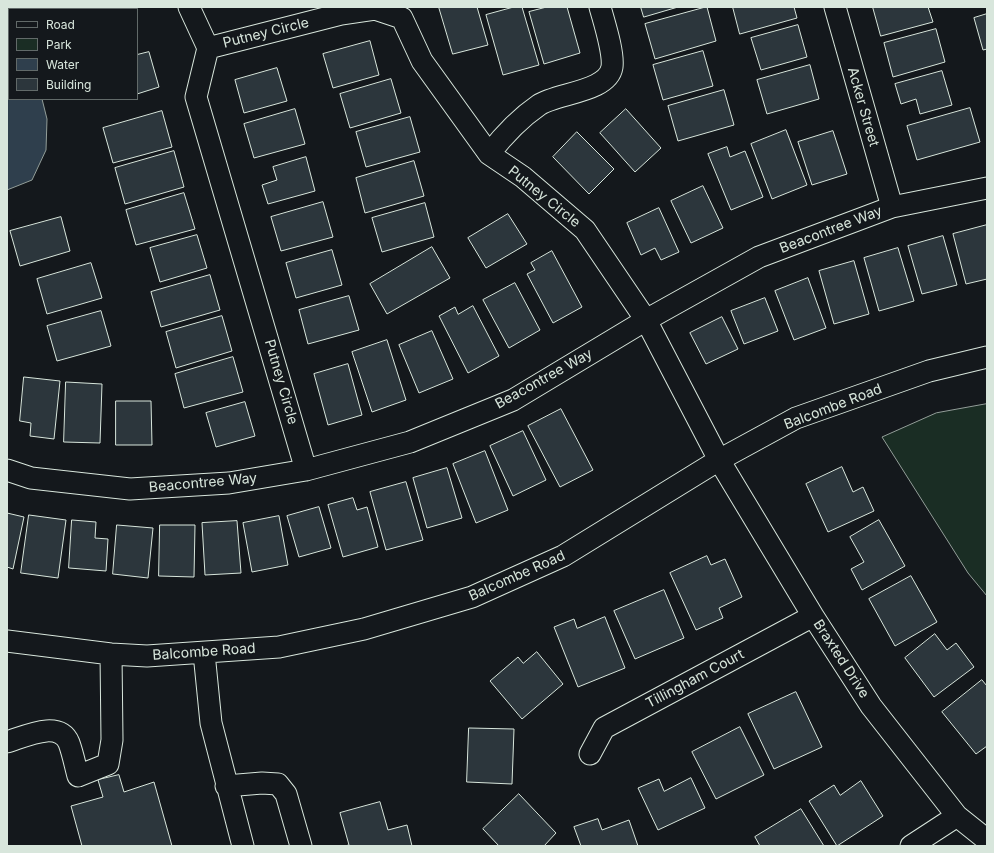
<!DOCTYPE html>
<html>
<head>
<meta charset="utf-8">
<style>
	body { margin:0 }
	#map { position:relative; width:994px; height:853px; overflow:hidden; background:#14181c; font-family:Inter,sans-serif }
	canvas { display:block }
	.frame { position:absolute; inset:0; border:8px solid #d8e6dc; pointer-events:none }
	.legend { position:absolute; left:8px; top:8px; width:130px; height:92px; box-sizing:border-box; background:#14181c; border:1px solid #626a69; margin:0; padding:5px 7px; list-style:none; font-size:12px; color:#d8e6dc }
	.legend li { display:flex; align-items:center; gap:8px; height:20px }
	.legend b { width:20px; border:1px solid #626a69 }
</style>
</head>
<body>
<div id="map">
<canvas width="994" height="853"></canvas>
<div class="frame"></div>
<ul class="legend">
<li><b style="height:5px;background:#14181c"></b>Road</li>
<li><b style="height:11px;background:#1a2d24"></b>Park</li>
<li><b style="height:11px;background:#2f3f4d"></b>Water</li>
<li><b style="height:11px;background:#2c363c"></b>Building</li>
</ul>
</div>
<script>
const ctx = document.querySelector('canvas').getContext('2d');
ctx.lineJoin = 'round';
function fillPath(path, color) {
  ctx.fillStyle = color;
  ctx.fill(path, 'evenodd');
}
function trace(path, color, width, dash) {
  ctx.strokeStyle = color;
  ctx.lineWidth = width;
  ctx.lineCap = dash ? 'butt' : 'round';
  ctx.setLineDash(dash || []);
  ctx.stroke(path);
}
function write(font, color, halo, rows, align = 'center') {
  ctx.font = font + ' Inter,sans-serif';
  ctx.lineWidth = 3;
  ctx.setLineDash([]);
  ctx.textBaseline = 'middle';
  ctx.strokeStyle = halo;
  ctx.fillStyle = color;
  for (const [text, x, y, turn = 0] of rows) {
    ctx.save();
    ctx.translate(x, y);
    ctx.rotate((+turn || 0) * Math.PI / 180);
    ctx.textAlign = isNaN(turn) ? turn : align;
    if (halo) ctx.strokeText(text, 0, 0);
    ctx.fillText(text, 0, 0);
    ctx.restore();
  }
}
const green = new Path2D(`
	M987,404V596L968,573L882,437L936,413Z`);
fillPath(green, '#1a2d24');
trace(green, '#939e99', 1);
const water = new Path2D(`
	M7,7H18L19,9H9V99H42L47,119L46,150L32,180L7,190Z`);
fillPath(water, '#2f3f4d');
trace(water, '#939e99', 1);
const building = new Path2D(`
	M439,7H477L488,45L453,54Z
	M514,7H522L539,65L503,75L486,15Z
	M547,7H567L580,53L544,64L529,12Z
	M641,7H678L644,17Z
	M707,7L716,41L655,59L645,24Z
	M733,7H794L797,18L740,34Z
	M873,7H928L933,22L881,36Z
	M987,14V49L983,50L974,18Z
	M798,25L807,57L761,70L751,38Z
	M936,29L945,62L893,77L884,43Z
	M370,41L379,75L333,88L323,54Z
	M703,51L713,86L663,100L653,65Z
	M149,52L159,87L137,94V55Z
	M810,65L819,99L767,114L757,80Z
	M277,68L287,101L244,113L235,80Z
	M942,71L952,105L920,114L916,99L901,104L895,84Z
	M391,79L401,113L350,128L340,94Z
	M724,90L734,125L678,141L668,106Z
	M970,108L980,142L917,160L907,126Z
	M295,109L305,144L254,158L244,124Z
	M626,109L661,148L635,172L600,133Z
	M162,111L172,147L113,163L103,128Z
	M410,117L420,152L366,167L356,132Z
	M786,130L807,185L772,199L751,144Z
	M833,131L847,174L812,185L798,142Z
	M577,132L614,169L589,194L553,157Z
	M727,147L730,157L745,151L763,197L731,210L708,154Z
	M174,151L184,187L125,204L115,168Z
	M306,157L315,191L268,204L262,185L277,180L273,167Z
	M414,161L424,196L365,213L356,178Z
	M703,186L723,228L691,243L671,201Z
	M184,193L195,229L136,245L126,210Z
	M323,202L333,237L281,251L271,217Z
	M425,203L434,237L382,252L372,218Z
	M659,208L679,252L661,260L655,248L641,255L627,223Z
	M508,214L527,244L486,268L468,238Z
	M61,217L70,251L20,266L10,231Z
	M987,225V279L966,284L953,234Z
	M197,235L207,268L160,282L150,248Z
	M943,236L957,285L922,294L908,246Z
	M432,247L450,278L387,314L370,284Z
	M898,248L914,301L879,311L864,258Z
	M332,250L342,285L296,298L286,263Z
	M552,251L582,307L553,323L527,274L535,270L531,263Z
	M854,261L869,314L834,324L819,271Z
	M91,263L102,298L47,314L37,279Z
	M210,275L220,310L161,327L151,292Z
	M808,278L826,328L794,340L775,291Z
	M515,283L540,330L509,348L483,300Z
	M349,296L359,330L308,344L299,310Z
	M765,298L778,331L744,344L731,311Z
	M473,306L499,356L468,373L439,316L455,307L458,314Z
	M101,311L111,346L57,361L47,326Z
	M222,316L232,351L176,368L166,332Z
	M722,317L738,349L706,364L690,333Z
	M432,331L453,379L419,393L399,345Z
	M387,340L406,400L372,412L352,352Z
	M233,357L243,392L184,408L175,374Z
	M348,364L362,415L328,425L314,374Z
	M24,377L60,381L54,439L30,436L31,423L20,421Z
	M66,382L102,384L100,443L64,442Z
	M116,401H151L152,445H116Z
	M245,402L255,436L216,447L206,413Z
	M561,409L593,470L560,487L528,426Z
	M523,431L546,480L513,496L490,446Z
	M485,451L508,510L476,523L453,464Z
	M842,467L853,492L863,487L874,511L828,532L806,484Z
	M447,468L462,518L427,528L413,478Z
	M406,482L423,540L386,550L370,492Z
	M353,498L357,510L367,507L378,547L343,557L328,505Z
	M319,507L331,548L299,557L287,516Z
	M7,513L24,517L13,569L7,567Z
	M29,515L66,520L58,578L21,573Z
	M279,516L288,565L252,572L243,523Z
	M72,520L96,522L95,538L108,539L106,571L69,568Z
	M879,520L905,566L862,590L851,569L864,562L850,537Z
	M237,521L241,573L205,575L202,523Z
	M117,525L153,528L148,578L113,574Z
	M160,525H195L194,577L159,576Z
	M707,556L711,565L725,559L742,597L719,608L723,618L696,630L670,573Z
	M911,576L937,622L895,646L869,599Z
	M664,590L684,638L635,659L614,611Z
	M605,617L625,668L578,687L554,627L574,619L577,628Z
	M935,634L947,650L956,643L974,667L934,697L905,658Z
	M537,652L563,684L522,719L490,681L518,657L523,663Z
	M982,680L987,686V746L976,754L942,712Z
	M796,692L822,747L774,769L748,714Z
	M740,727L764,775L716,799L692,752Z
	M469,728L514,729L512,784L467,782Z
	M119,775L124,792L154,782L172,846H82L71,806L103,797L98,780Z
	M691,778L705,808L658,830L638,788L659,779L664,791Z
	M861,781L883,816L837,846L809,801L834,785L840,795Z
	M519,794L556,833L544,846H499L483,829Z
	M380,802L388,830L407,825L412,846H344L349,845L340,813Z
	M801,809L824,846H760L755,837Z
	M598,819L602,830L629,820L638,846H581L574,827Z`);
fillPath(building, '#2c363c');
trace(building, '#d8e6dc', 1);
const minor = new Path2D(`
	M189,7L208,48
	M835,7L892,207
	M489,154C503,136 520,118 539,105C557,93 608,92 612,67C614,52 604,22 600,7
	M7,470L31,478L130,489L229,483L306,470L410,442L513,400L646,320L759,257L892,207L987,188
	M306,470L196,97L208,48L341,14L375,9L402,18L422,61L489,154L523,177L585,230L646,320L719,460L813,616L871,706L957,816L987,840
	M7,641L111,654L147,656L279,647L364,629L472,597L563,556L719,460L796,418L929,371L987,357
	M204,653L211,723L243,846
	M7,742C24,737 59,719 69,743C73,754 75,765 78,776L108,764L112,740L111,654
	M590,754L604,728L813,616
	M226,786L262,783L278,784L286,794L301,846
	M911,846L957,816`);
trace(minor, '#d8e6dc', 23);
trace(minor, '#14181c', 21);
write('14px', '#d8e6dc', '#14181c', [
	["Putney Circle",266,33,-14],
	["Acker Street",863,107,74],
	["Putney Circle",544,197,39],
	["Beacontree Way",831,230,-21],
	["Beacontree Way",544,379,-29],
	["Putney Circle",281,382,74],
	["Balcombe Road",833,407,-21],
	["Beacontree Way",203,483,-5],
	["Balcombe Road",517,576,-24],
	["Balcombe Road",204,652,-4],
	["Braxted Drive",841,659,57],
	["Tillingham Court",695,679,-28]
]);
</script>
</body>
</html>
